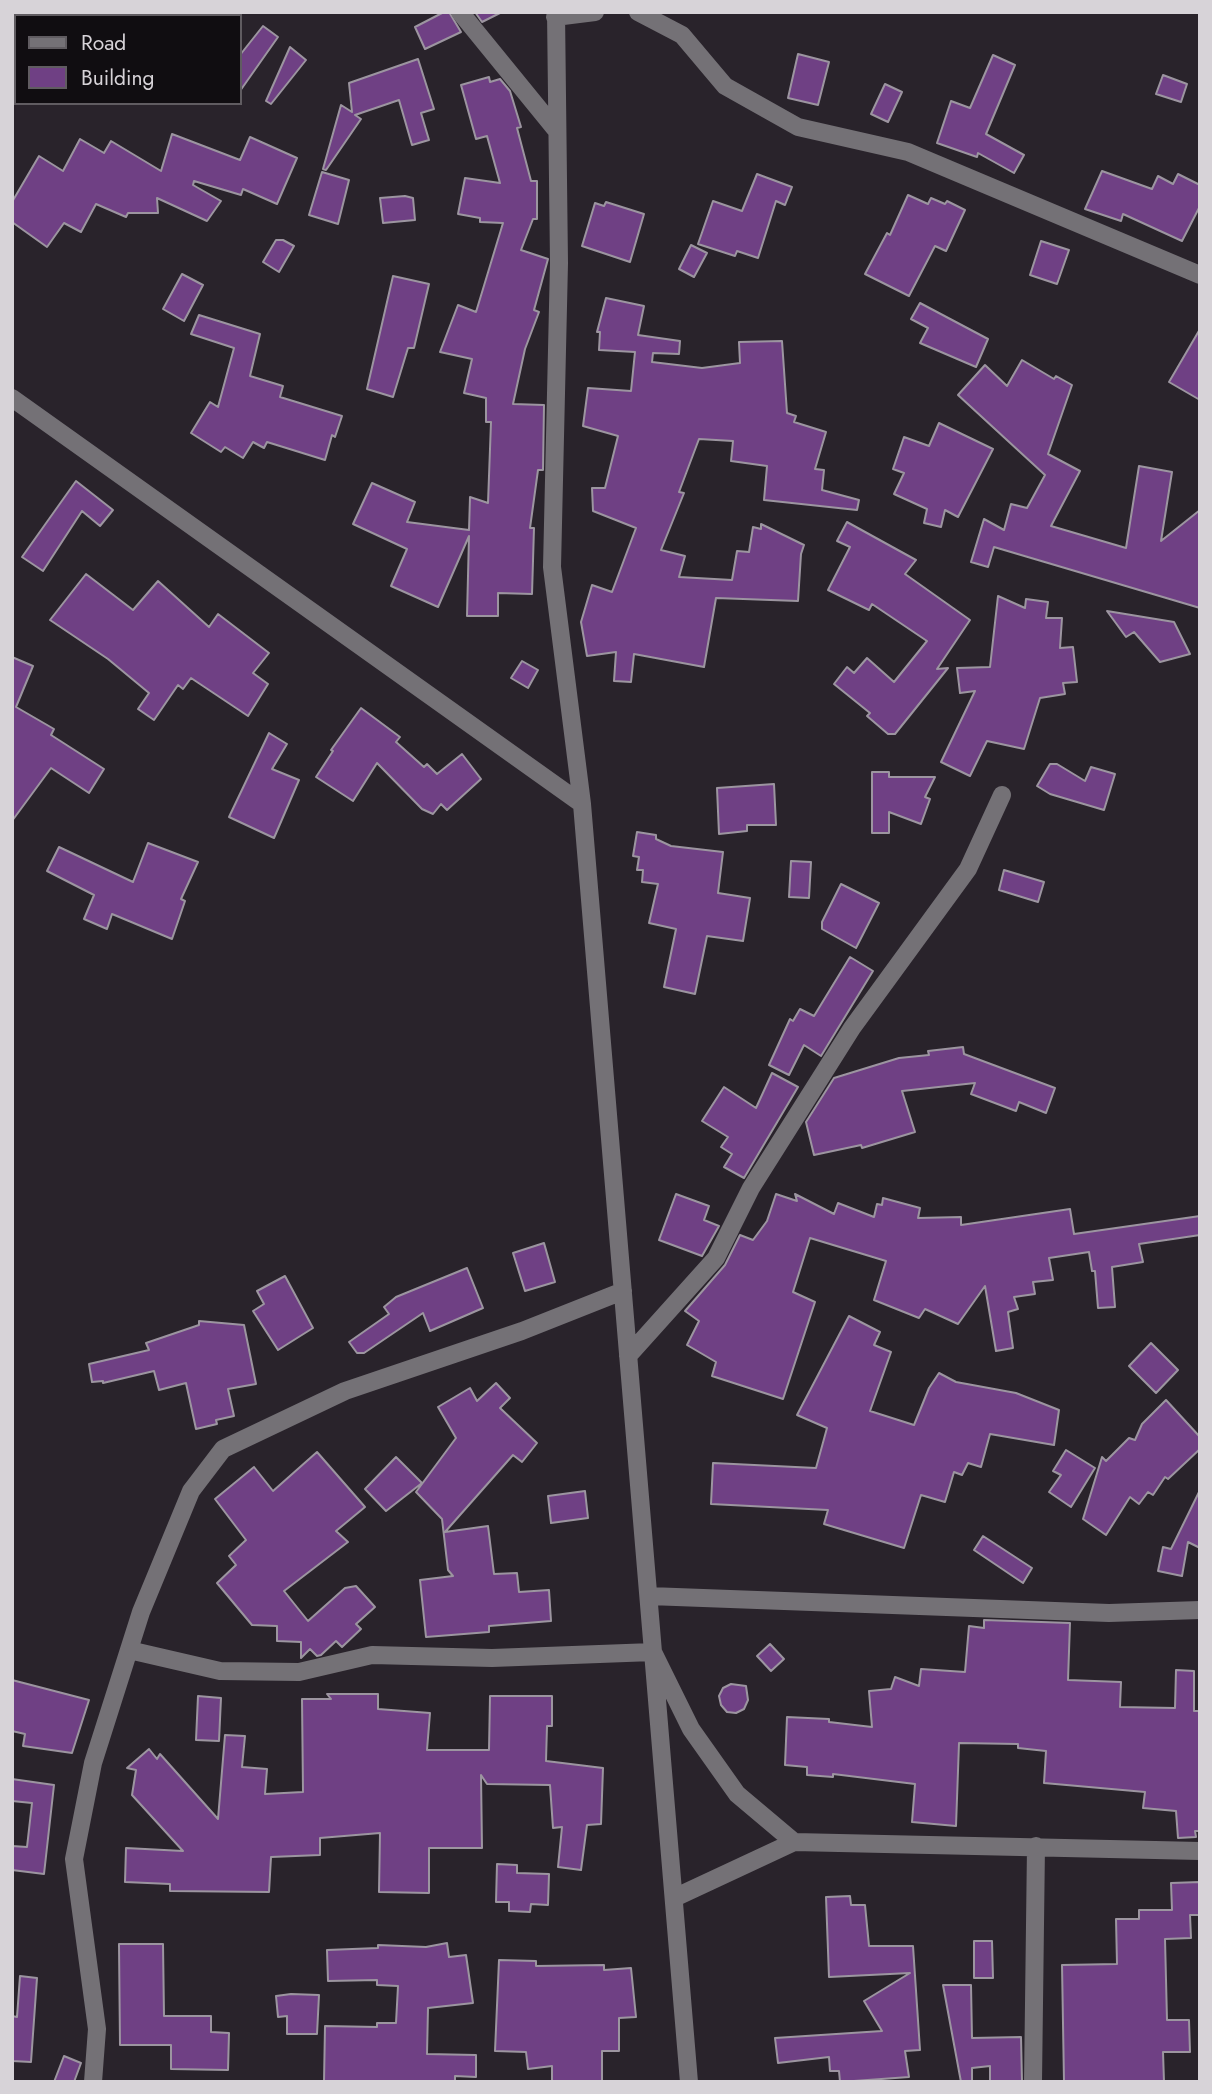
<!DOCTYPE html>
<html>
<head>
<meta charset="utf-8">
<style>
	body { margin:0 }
	#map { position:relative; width:1212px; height:2094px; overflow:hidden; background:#29232b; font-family:Jost,sans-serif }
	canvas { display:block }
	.frame { position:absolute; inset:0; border:14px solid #d7d3d8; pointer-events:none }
	.legend { position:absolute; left:14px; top:14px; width:228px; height:91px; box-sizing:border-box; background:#100d11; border:2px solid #605c61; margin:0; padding:9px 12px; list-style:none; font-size:21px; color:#d7d3d8 }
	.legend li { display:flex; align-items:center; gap:14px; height:35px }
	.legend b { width:35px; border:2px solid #605c61 }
</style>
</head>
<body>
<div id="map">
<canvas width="1212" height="2094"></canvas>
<div class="frame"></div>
<ul class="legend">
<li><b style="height:9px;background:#747176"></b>Road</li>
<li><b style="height:19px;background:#6f4084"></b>Building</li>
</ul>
</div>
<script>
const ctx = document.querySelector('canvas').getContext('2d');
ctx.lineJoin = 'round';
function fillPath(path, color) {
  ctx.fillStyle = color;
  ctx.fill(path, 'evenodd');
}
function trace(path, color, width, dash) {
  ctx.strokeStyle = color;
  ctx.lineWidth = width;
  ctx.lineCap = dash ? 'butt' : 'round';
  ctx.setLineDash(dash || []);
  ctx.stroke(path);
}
const building = new Path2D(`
	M444,12H449L461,32L425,49L415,27Z
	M475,12H502L482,22Z
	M263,26L278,37L240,91V55Z
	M290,47L306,60L271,104L266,101Z
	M798,54L829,62L818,105L788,98Z
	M993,55L1015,65L986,134L1024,155L1014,173L978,153L977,157L937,143L951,101L970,108Z
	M418,59L434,109L421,113L429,140L412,145L399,100L355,115L361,119L326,170L323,169L341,105L352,112L349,83Z
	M1163,75L1187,84L1181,102L1156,94Z
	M489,77L490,82L500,79L510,91L521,127L517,128L531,181H537V219H533L521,250L548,259L534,310L539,312L525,349L513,404L544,405L543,470H538L530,528H534L532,594L498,593V616H467L469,536L438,607L391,586L407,549L353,524L372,483L415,502L407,522L469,530L470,497L488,503L491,422H486V398L464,393L472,359L440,352L458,305L476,312L503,223L480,222V218L458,214L465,178L500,183L487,136L476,139L461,85Z
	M885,84L902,92L888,122L871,114Z
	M172,134L240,160L250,137L297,158L277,204L243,189L241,195L194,181L193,185L221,201L207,221L157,198L158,213H128L126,217L96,204L81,232L64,223L47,247L12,222V202L39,156L63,171L80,139L104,153L111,141L161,171Z
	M1102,171L1152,189L1158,176L1173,184L1178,174L1200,185V206L1182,241L1123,214L1121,221L1085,209Z
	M322,172L349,180L338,224L309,215Z
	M757,174L792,187L785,205L776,201L758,258L737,251L735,256L698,244L713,201L742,211Z
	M908,195L928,204L931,198L945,204L947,201L965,210L946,251L935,246L909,296L865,274L887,233L890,235Z
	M405,196L413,198L415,220L383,223L380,198Z
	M606,202L644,214L630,262L582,246L595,203L604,206Z
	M276,240H283L294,246L279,272L263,262Z
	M1041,241L1069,250L1057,284L1030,275Z
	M691,245L707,253L694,277L679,269Z
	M182,274L203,285L184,321L163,309Z
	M393,276L429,284L414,348H408L393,397L367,389Z
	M606,298L644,306L638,335L680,341L679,354L653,353L652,362L702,368L740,363L739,342L782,341L787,413L796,416L794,422L826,432L815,469L824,470L822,490L859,500L857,510L764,500L767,466L731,461L733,441L699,439L679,492L684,493L661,550L685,556L679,577L732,580L737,551L749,552L753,527L761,529V524L804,545L801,554L798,601L716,598L704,667L634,654L631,682L614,681L616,652L587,656L581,622L592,585L612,592L636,528L593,511L592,488H605L618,436L583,426L588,388L631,391L635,352L599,350L600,332H597Z
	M920,303L988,339L976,367L920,343L928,328L911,319Z
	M199,315L260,334L250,376L283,386L280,397L342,416L335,437L332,435L325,460L267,442L264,448L253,442L243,458L225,447L221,452L191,433L210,402L218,407L234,348L191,334Z
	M1200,329V400L1169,382Z
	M1022,360L1054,379L1056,376L1072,385L1048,454L1080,471L1051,526L1126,548L1139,466L1172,472L1161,541L1200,510V608L994,547L988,567L971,562L984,519L1004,530L1011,504L1027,508L1045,475L958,395L985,365L1007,386Z
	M939,423L993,449L958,517L945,510L941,527L924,523L927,509L894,494L904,473L893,469L904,437L929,446Z
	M76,481L113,510L100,526L82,511L43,571L22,557Z
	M847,522L916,560L905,574L970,620L937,669L948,668L895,734H888L867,716L870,713L834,684L847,667L854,673L867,658L894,682L927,641L872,604L869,610L828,590L850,547L837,541Z
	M86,574L133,610L158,581L209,627L218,614L269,653L253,673L268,684L248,716L191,678L183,689L178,685L154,720L138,709L149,693L108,659L50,620Z
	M998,596L1025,608L1026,599L1048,602L1046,618H1062L1060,648L1073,647L1077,682L1063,683L1065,694L1040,698L1024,749L987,741L970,776L941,762L975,691L960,693L957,668L990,667Z
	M1107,611L1174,622L1190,654L1160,662L1134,632L1126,637Z
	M12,657L33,666L16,707L54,729L51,735L104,769L89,793L51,768L12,821Z
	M522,661L538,670L528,688L511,678Z
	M361,708L400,737L396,742L424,767L427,764L437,774L462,754L481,779L447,810L441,804L433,814L422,809L377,763L353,801L316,777L333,751L331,750Z
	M269,733L287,744L272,769L299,780L274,838L229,817Z
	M1050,764H1057L1085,781L1091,767L1115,774L1104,810L1050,794L1037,786Z
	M872,772H889V777H935L925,797L930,799L921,824L889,812V833H872Z
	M774,784L776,825H747V831L719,834L717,788Z
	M637,832L656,835V839L671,846L723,852L718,893L750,898L743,941L707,936L695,994L664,987L676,929L649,923L658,884L642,882L643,870H637L639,857L633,856Z
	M148,843L198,862L181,899L185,901L172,939L112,914L107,929L84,919L94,895L47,871L59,847L133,882Z
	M791,861L811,862L809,898L789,897Z
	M1004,870L1044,882L1038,902L999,890Z
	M841,884L879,903L856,948L822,929V922Z
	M850,957L873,971L821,1056L804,1045L789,1075L769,1065L790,1019L793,1021L800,1009L814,1016Z
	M963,1047L964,1054L1055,1088L1046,1113L1019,1102L1016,1111L971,1094L975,1083L902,1091L915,1132L862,1148L861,1145L814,1155L806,1122L834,1078L899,1058L929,1055L928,1051Z
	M772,1073L798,1087L744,1178L724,1167L732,1154L721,1147L728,1137L702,1121L724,1087L756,1108Z
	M676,1194L709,1206L704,1220L719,1226L702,1256L659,1240Z
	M776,1194L797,1201L795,1194L834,1214L838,1203L874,1217L877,1204L882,1205L883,1198L920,1208L918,1218L961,1217V1225L1070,1209L1074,1234L1200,1216V1235L1139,1244L1143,1262L1112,1267L1115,1307L1098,1308L1095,1271H1092L1089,1252L1049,1258L1053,1280L1033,1282L1035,1294L1014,1297L1018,1309L1008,1312L1013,1348L996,1351L985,1286L958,1324L925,1309L919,1318L874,1300L886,1261L810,1238L793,1292L815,1302L783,1399L712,1376L716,1362L687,1345L699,1321L685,1311L725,1265L740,1235L753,1240L767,1221Z
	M544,1243L555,1282L525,1291L513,1253Z
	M467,1268L483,1308L430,1331L423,1313L364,1353H357L349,1342L389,1314L384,1307L396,1297Z
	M285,1276L313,1328L278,1350L253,1311L264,1304L257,1291Z
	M849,1316L880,1332L874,1345L891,1352L870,1411L914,1425L929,1388L939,1373L956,1382L1016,1393L1059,1410L1054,1445L990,1434L981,1467L968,1463L962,1475L954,1472L945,1502L921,1495L904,1548L824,1524L828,1510L711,1504L713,1463L816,1468L827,1428L797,1415Z
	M199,1321L244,1325L256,1384L228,1389L234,1416L216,1420L217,1424L196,1429L186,1383L159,1390L154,1371L103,1383V1381L92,1382L89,1364L149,1350L146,1343L199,1325Z
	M1151,1343L1178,1370L1156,1393L1129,1366Z
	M496,1383L510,1398L500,1408L537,1443L522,1462L513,1455L445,1532L488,1526L494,1574L517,1573L519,1592L549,1590L551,1621L489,1626V1632L426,1637L420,1580L453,1576L448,1570L442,1519L416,1492L456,1438L438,1407L470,1388L477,1401Z
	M1166,1400L1200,1437V1449L1168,1479L1165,1477L1153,1495L1148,1492L1139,1504L1130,1497L1106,1535L1083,1519L1102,1457L1106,1461L1129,1438L1135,1440L1142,1424Z
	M1066,1450L1095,1468L1071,1507L1049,1492L1061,1475L1053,1471Z
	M317,1452L365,1507L336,1531L348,1542L284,1591L308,1621L345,1588L356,1586L375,1607L356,1624L361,1629L342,1647L336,1641L321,1655L317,1656L310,1649L301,1658V1642L277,1641V1626L252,1625L217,1583L236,1565L229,1556L246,1540L215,1499L254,1467L273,1491Z
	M396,1457L422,1483L386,1511L365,1489Z
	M1200,1490V1548L1188,1542L1182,1576L1158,1571L1163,1547L1171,1549Z
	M585,1491L588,1518L551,1523L548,1496Z
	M983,1536L1032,1568L1023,1583L974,1550Z
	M984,1620L1070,1623L1068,1680L1121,1682L1120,1707L1175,1708L1176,1670L1194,1671V1711H1200V1831H1195L1196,1837L1178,1838L1176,1811L1143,1808L1145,1792L1044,1783L1046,1751L1018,1748V1744L959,1743L956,1826L912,1822L915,1784L833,1774V1777L807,1775V1767L785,1765L787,1717L829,1719V1722L872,1727L869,1691L891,1689L895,1677L919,1686L921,1669L965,1672L969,1626L984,1628Z
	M770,1644L784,1659L771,1671L757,1656Z
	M12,1680L89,1700L72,1753L23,1746L25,1734L12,1731Z
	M731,1684L746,1686L748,1700L744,1709L736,1713L727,1712L721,1705L719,1696L723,1688Z
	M327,1694H378V1709L430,1713L427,1750H489L490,1696H552V1726H547L546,1761L603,1768L601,1824L587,1825L581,1870L558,1867L562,1827L553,1828L550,1785L487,1784L481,1775L482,1848H429V1893L379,1892L380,1833L320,1838V1855L271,1857L269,1892L170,1891V1884L125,1882L126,1848L183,1851L132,1795L136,1770L127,1768L149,1749L157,1759L160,1754L218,1819L225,1735L245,1736L242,1767L267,1769L265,1794L303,1792L302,1699H331Z
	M198,1696L221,1698L219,1741L196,1740Z
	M12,1779L54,1785L44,1874L12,1870V1846L27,1847L32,1803L12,1801Z
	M497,1864L517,1865V1873L549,1874L548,1905L531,1904L530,1912L509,1911V1902H496Z
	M1200,1882V1915H1190L1191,1938L1165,1939L1167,2020H1189L1190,2052H1163L1164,2082H1064L1062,1965L1117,1964L1116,1919H1139V1910H1172L1171,1883Z
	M850,1896L851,1905H865L869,1946H913L920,2050L905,2051L909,2077L840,2082L839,2071H830L829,2057L778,2063L775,2038L882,2031L864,2001L910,1973L829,1977L826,1897Z
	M974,1941H992L993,1978H974Z
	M447,1943L449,1957L466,1955L473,2003L428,2008L427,2054L476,2055V2077L455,2076V2082H324L325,2026L377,2027V2023H396L398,1986L377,1985V1980L328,1981L327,1950L378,1948V1945L426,1947Z
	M119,1944H163L164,2016H211V2032L229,2033L228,2070L171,2069V2045H120Z
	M499,1960L536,1961V1966L604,1965V1970L631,1968L636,2017L619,2018V2051H602V2082H552V2066L528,2069L526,2052L495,2051Z
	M20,1976L37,1978L31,2062L12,2061V2016L17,2017Z
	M943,1985H971L972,2038L1021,2037L1022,2082H990V2066L972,2068V2082H961Z
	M291,1994L319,1995L317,2034H287V2016L278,2017L276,1996Z
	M64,2056L81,2063L74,2082H54Z`);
fillPath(building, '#6f4084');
trace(building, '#9c95a0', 2);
trace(new Path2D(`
	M460,12L557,131
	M556,12L559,263L552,567L582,804
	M638,12L682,35L725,86L798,127L908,152L1200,275
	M555,17L595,12
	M12,398L582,804L689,2082
	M628,1356L716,1258L751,1188L852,1028L968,869L1002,795
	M649,1596L1109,1613L1200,1610
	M129,1650L220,1671L299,1672L372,1655L492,1658L653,1652L691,1729L737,1794L794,1842
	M674,1898L794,1842L1200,1851
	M93,2082L97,2029L74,1859L93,1763L141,1612L191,1491L223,1449L345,1391L522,1331L623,1291
	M1033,2082L1036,1846`), '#747176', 18);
</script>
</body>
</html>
